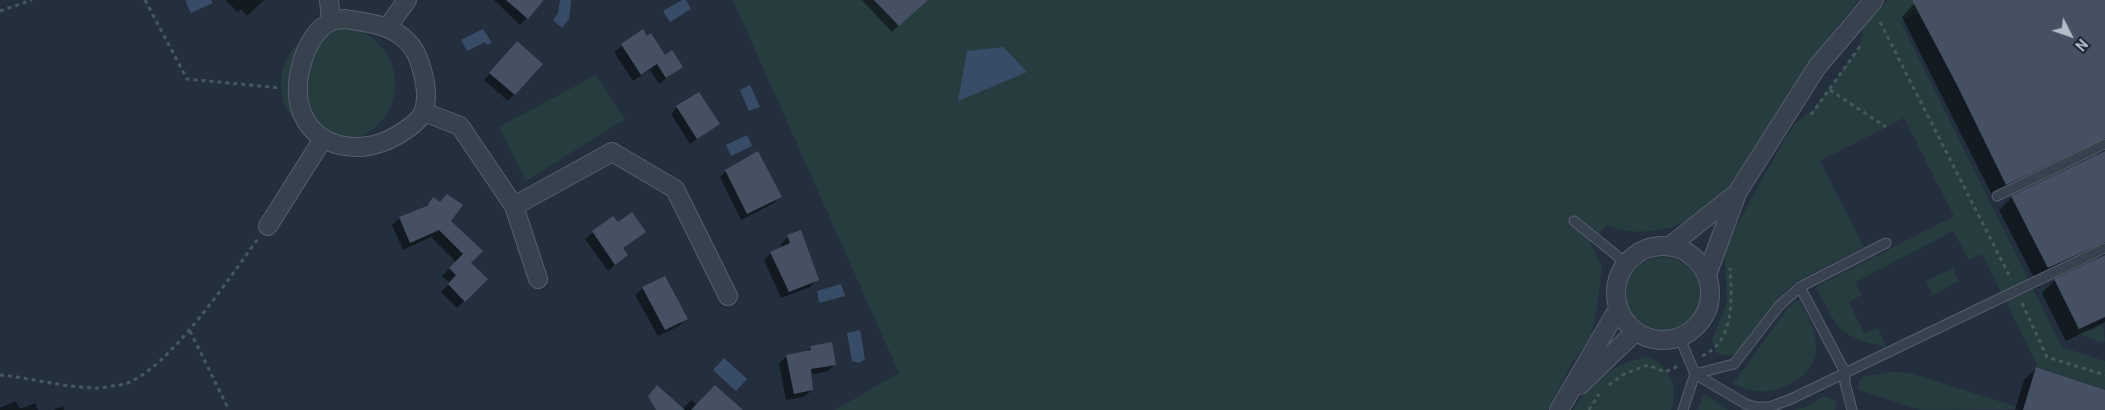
<!DOCTYPE html>
<html>
<head>
<meta charset="utf-8">
<style>
	body { margin:0 }
	#map { position:relative; width:2105px; height:410px; overflow:hidden; background:#242f3e; font-family:Roboto,sans-serif }
	canvas { display:block }
	.north { position:absolute; left:2045px; top:10px; width:50px; height:50px; -webkit-text-stroke:4px #1d2633; paint-order:stroke; rotate:131deg; font-size:14px; font-weight:700; line-height:20px; text-align:center; color:#b4bcc9 }
	.north::after { content:''; display:block; margin:auto; width:18px; height:22px; background:#b4bcc9; clip-path:polygon(50% 0,100% 100%,50% 72%,0 100%) }
</style>
</head>
<body>
<div id="map">
<canvas width="2105" height="410"></canvas>
<div class="north">N</div>
</div>
<script>
const ctx = document.querySelector('canvas').getContext('2d');
ctx.lineJoin = 'round';
function fillPath(path, color) {
  ctx.fillStyle = color;
  ctx.fill(path, 'evenodd');
}
function trace(path, color, width, dash) {
  ctx.strokeStyle = color;
  ctx.lineWidth = width;
  ctx.lineCap = dash ? 'butt' : 'round';
  ctx.setLineDash(dash || []);
  ctx.stroke(path);
}
fillPath(new Path2D(`
	M733,0H1860C1833,30 1809,63 1787,96C1754,146 1727,219 1662,229C1640,233 1627,233 1607,225L1590,243L1602,267L1597,310L1591,336L1570,366L1548,410H835L899,373Z
	M1888,0H1933L1935,4L1901,22L2062,347L2105,361V390L2038,367L1982,254L1969,260L1953,231L1856,282L1862,295L1849,302L1864,333L1878,328L1887,348C1874,344 1858,341 1846,333C1833,324 1824,301 1816,287L1954,216L1904,118L1820,161L1864,247L1796,282L1784,292L1738,353C1729,357 1724,357 1716,352L1712,340L1727,302L1725,257L1729,239L1784,140L1795,124L1814,108L1858,49L1864,26Z
	M281 84a57 57 0 1 1 114 0a57 57 0 1 1-114 0Z
	M596,75L625,119L526,181L499,127Z
	M1625 295a38 38 0 1 1 76 0a38 38 0 1 1-76 0Z
	M1953,268L1959,281L1933,295L1926,281Z
	M1799,299C1806,313 1816,330 1816,346C1817,373 1786,394 1759,391C1750,391 1742,387 1733,384L1786,310Z
	M2084,318L2090,331L2103,325L2105,341L2100,342L2078,334L2074,327L2076,322Z
	M1649,357C1671,369 1679,385 1671,410H1573C1589,382 1616,361 1649,357Z
	M1889,372L1911,373L2023,409L1920,410L1859,390V382L1863,377Z
	M1704,394L1728,410H1698Z
	M1824,396L1837,402L1835,410H1794L1805,407Z`), '#263c3f');
fillPath(new Path2D(`
	M185,0H211L213,3L191,13Z
	M560,0H571L569,19L562,28L553,20L558,13Z
	M682,0H686L691,9L670,22L663,11Z
	M483,29L492,43L487,45L485,42L467,51L461,40Z
	M1003,47L1027,72L958,101L967,51Z
	M750,85L760,107L749,111L740,90Z
	M747,135L752,146L731,156L726,145Z
	M841,284L845,296L819,303L817,291Z
	M860,330L865,359L859,363L852,361L847,333Z
	M724,358L747,379L736,391L713,370Z`), '#394c67');
fillPath(new Path2D(`
	M225,0H264L247,16L241,9L238,12Z
	M494,0H544L520,25Z
	M862,0H896L904,20L892,32Z
	M1923,0H2105V322L2066,341L2042,293L2055,280L2098,259V257L2089,254L2035,280L1999,210L2012,197L2098,155V153L2089,150L1993,197L1902,17L1914,4Z
	M642,31L665,56L681,67L659,84L650,70L633,81L614,52Z
	M511,49L541,64L508,101L484,80Z
	M677,107L718,124L690,144L671,114Z
	M726,171L780,197L774,203L741,220L720,177Z
	M433,199L449,221L470,263L487,279L457,308L441,292L450,283L442,276L456,262L431,237L403,250L392,225L400,218L424,208Z
	M613,217L618,224L644,232L622,249L626,255L608,271L585,239Z
	M788,237L817,279L810,287L781,298L764,260L771,253L782,248L781,244Z
	M643,288L686,319L679,326L658,336L635,295Z
	M811,347L835,364L828,371L810,375L812,390L804,397L786,400L779,363L787,356L806,352Z
	M2037,368L2105,391V410H2015L2024,380Z
	M691,400L697,405L734,410H682Z
	M16,401L20,409L35,403L38,410H0V408Z
	M63,406L64,410H53Z`), '#0007');
fillPath(new Path2D(`
	M506,0H544L528,19Z
	M874,0H928L899,26Z
	M1912,0H2105V138L2006,185L1958,87Z
	M643,29L647,36L651,33L665,55L672,50L683,67L666,78L657,64L641,75L621,44Z
	M517,41L543,64L515,95L489,73Z
	M699,92L720,124L697,139L676,106Z
	M758,151L782,197L747,214L725,170Z
	M2105,151V242L2048,268L2011,196Z
	M447,194L463,205L451,221L483,251L471,263L488,279L465,302L448,284L456,275L449,268L463,254L439,230L410,243L399,217L427,206L433,197L440,202Z
	M632,212L646,232L623,248L628,255L615,265L592,231L613,216L618,222Z
	M801,230L819,280L789,292L770,252L790,243L787,235Z
	M2105,255V317L2079,329L2054,279Z
	M665,276L688,319L665,330L642,287Z
	M832,342L836,365L811,369L813,390L794,394L786,355L811,350L810,346Z
	M2036,367L2105,390V410H2023Z
	M657,385L685,410H656L648,396Z
	M715,385L743,410H691Z`), '#455162');
const lane = new Path2D(`
	M1997,196L2105,144
	M1574,221L1626,263
	M1800,287L1845,372V383L1852,410
	M1680,338L1695,374L1746,404L1756,407H1770L1791,399L2105,248
	M1695,374L1734,364L1779,306L1800,287L1886,243
	M1683,410L1695,374`);
const street = new Path2D(`
	M329,0L331,21
	M345,19C368,23 391,24 408,42C421,55 430,92 424,110C421,121 403,132 394,137C360,156 312,149 300,107C293,80 305,35 330,22C334,19 340,20 345,19Z
	M387,28L407,0
	M424,112L460,126L514,206L538,279
	M514,206L612,152L675,189L728,296
	M268,226L323,139
	M1616 293a47 47 0 1 1 94 0a47 47 0 1 1-94 0Z
	M1670,246L1737,193
	M1707,275L1737,193L1817,67L1874,0
	M1580,385L1635,332
	M1559,410L1618,309`);
trace(lane, '#565f6c', 11);
trace(street, '#565f6c', 20);
trace(new Path2D(`
	M145,0L187,79L281,88
	M0,11L32,0
	M1880,22L2011,279
	M1830,90L1886,127
	M1811,115L1861,45
	M2022,303L2047,357L2105,375
	M190,331L229,410
	M1702,356C1735,341 1732,299 1730,268
	M0,375C32,378 66,388 98,388C106,387 117,386 124,384C167,372 230,277 257,240
	M1609,385L1624,374L1648,365L1665,372L1678,366
	M1589,410L1599,394`), '#44595c', 3, [4, 4]);
trace(lane, '#38414e', 9);
trace(street, '#38414e', 18);
</script>
</body>
</html>
